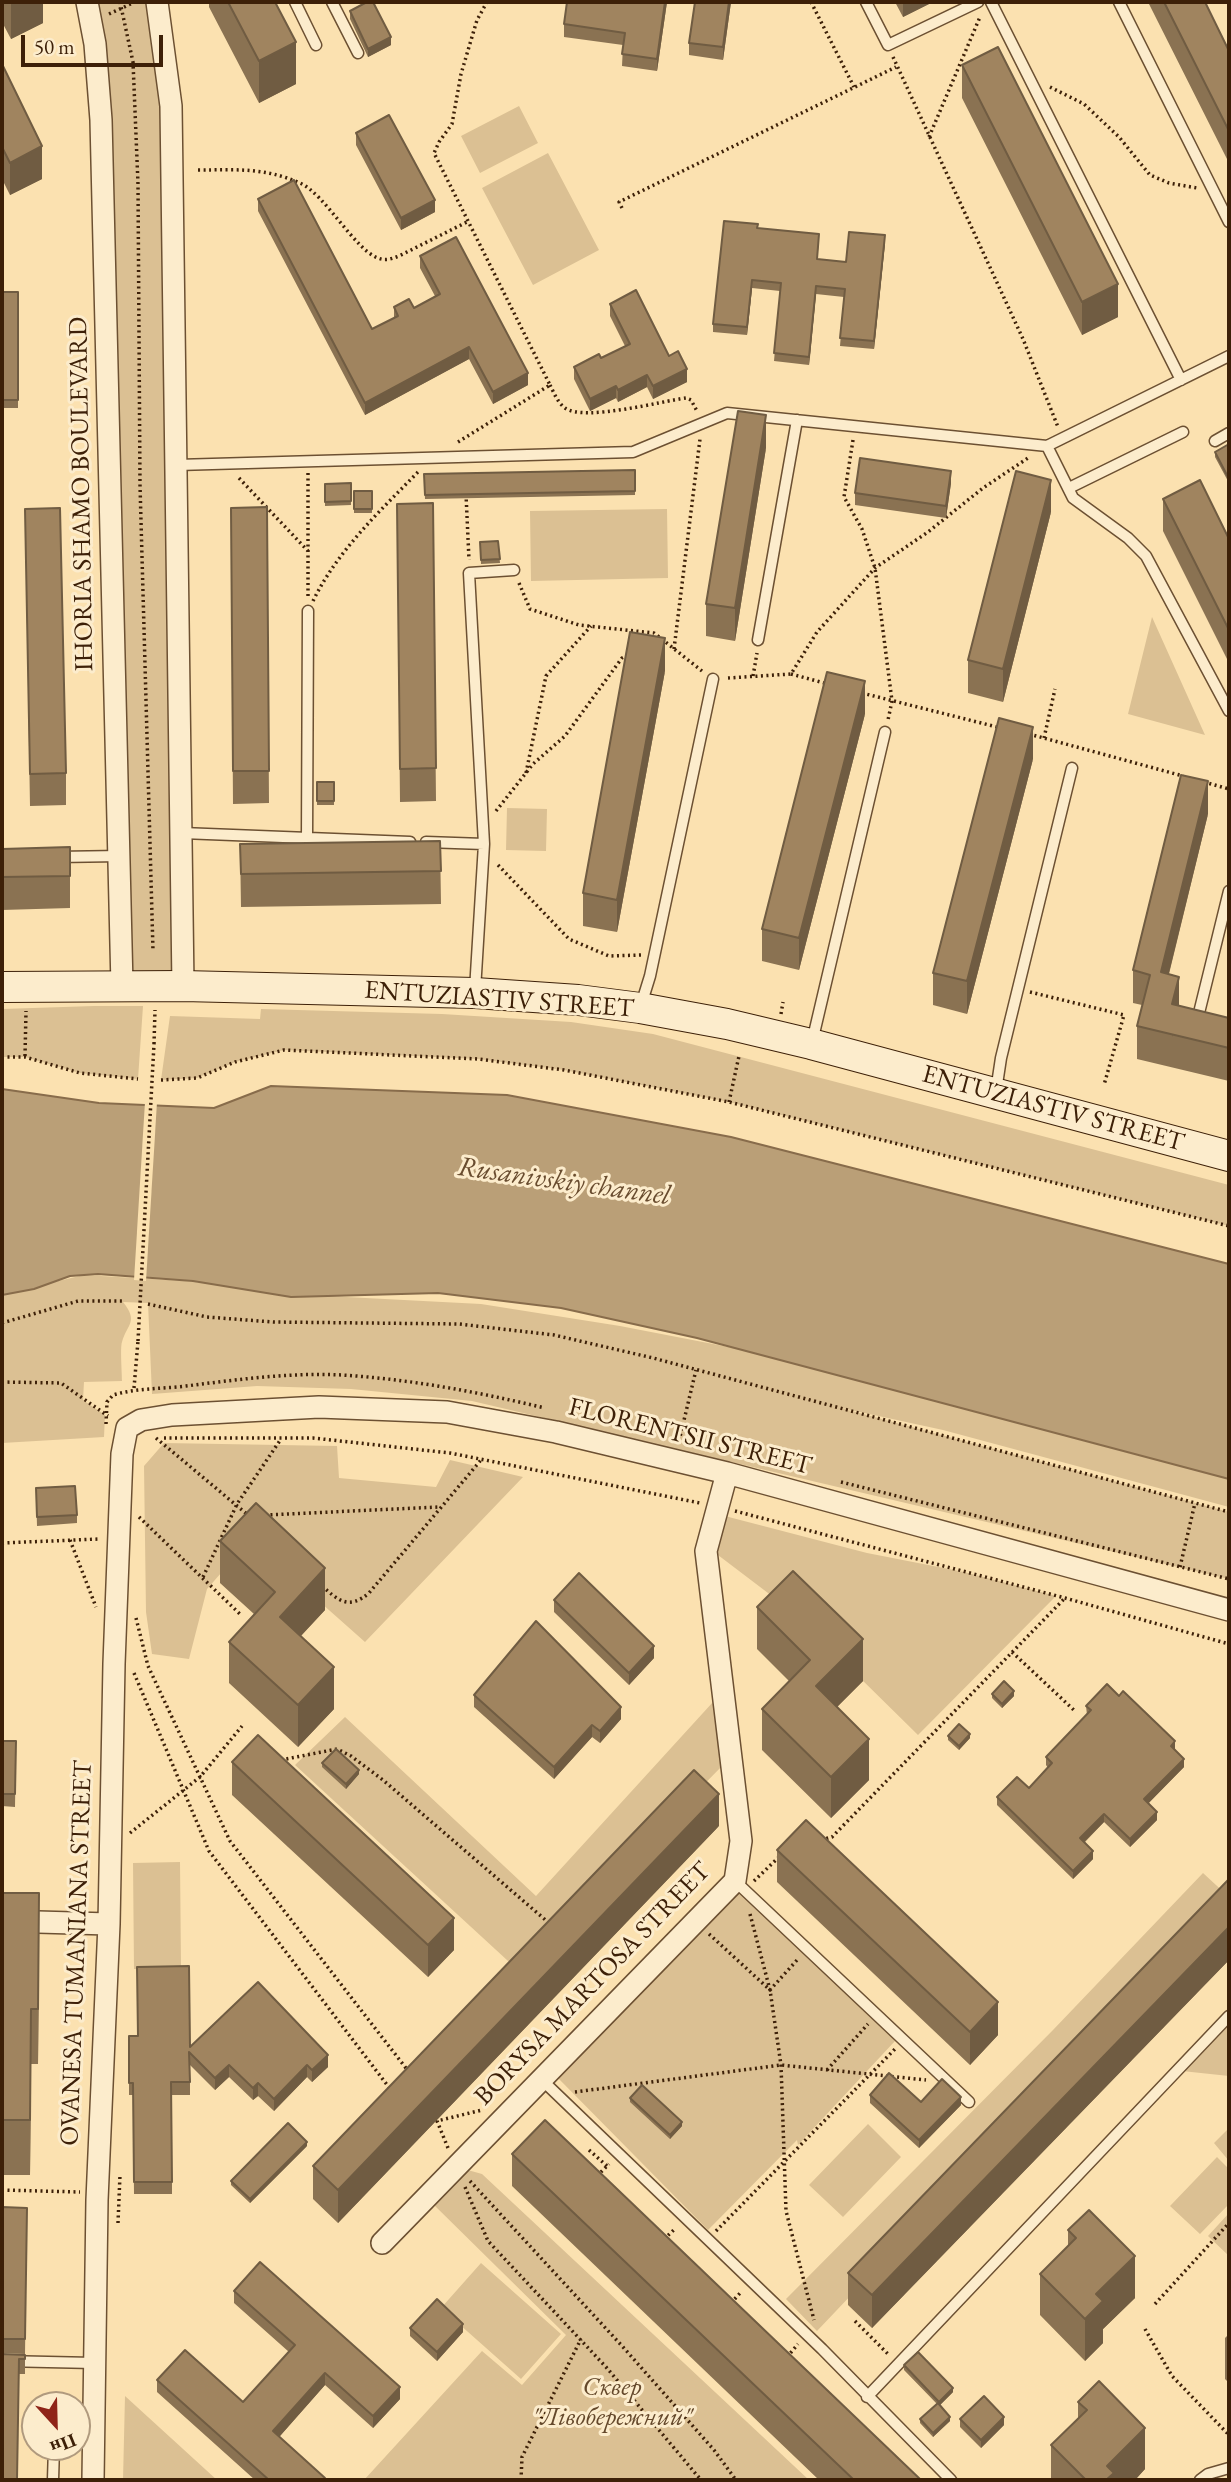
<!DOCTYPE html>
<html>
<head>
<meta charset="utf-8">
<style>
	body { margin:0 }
	#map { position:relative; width:1231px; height:2482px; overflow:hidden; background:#fbe1b0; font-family:"EB Garamond",serif }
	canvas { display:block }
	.frame { position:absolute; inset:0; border:4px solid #3d2008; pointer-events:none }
	.north { position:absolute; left:21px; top:2391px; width:70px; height:70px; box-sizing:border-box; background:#fceccc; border:2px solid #b09a7e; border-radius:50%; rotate:158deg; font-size:19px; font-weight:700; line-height:28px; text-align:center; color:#3d2008 }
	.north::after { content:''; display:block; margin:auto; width:24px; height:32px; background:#8f2418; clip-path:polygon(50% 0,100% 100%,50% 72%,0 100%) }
	.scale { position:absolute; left:21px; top:35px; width:142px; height:32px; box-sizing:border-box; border:4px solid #3d2008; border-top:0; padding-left:9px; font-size:21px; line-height:24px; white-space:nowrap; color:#3d2008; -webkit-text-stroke:5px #fceccc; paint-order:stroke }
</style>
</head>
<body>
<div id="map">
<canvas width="1231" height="2482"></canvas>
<div class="frame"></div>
<div class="north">Пн</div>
<div class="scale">50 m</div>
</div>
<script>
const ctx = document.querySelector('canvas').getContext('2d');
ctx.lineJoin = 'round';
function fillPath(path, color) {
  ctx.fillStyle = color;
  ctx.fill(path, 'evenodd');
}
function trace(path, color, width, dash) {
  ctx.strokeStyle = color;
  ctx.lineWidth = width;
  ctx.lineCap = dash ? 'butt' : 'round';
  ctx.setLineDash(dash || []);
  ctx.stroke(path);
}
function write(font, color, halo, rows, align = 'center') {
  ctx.font = font + ' "EB Garamond",serif';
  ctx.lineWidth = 6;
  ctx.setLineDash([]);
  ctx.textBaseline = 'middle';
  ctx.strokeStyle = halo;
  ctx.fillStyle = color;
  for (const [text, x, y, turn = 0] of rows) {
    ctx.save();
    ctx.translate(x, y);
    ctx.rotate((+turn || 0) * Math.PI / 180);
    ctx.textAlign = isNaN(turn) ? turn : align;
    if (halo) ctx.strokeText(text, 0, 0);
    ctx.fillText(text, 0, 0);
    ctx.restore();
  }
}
fillPath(new Path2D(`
	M87,2H157L162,28L183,986H122Z
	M519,106L538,143L480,173L461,136Z
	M548,153L599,250L533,285L482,188Z
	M667,509L668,578L531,581L530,511Z
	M1152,617L1205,735L1128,714Z
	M507,808L547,809L546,851L506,850Z
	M94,1006H143L138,1079L80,1073L25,1057H2V1009Z
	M261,1009L442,1014L571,1022L653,1034L1229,1185V1226L729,1102L564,1070L478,1059L284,1050L235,1062L197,1078L161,1080L170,1016L260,1019Z
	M84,1275L186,1281L327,1296L481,1304L620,1326L739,1349L1148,1458L1229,1470V1507L943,1430L837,1407L1229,1512V1579L472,1401L351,1389L257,1386L152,1394L148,1303L123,1302C139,1322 127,1324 122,1342C120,1348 122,1372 122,1381L84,1382L83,1400L105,1415L104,1437L2,1443V1294Z
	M164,1443L337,1446L339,1478L436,1487L450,1460L523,1477L365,1642L250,1540L207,1589L189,1659L152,1654L146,1612L144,1466Z
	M721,1515L867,1553L964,1572L1056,1596L918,1735L793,1612L714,1552Z
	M713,1702L724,1764L520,1972L295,1765L345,1717L536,1896Z
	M180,1862L181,1968L134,1969L133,1863Z
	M1203,1873L1229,1897L817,2331L786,2299L1053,2030Z
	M736,1891L895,2041L798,2145L797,2140L708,2230L557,2077Z
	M1229,2022V2076L1182,2071Z
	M868,2124L901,2157L843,2217L809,2185Z
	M1229,2128V2161L1214,2143Z
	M1217,2157L1229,2169V2204L1200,2234L1170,2206Z
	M457,2167L482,2174L809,2480H364L482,2351L522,2385L566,2335L433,2204Z
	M1229,2213V2256L1208,2236Z
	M481,2263L561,2334L521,2379L441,2308Z
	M125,2396L217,2480H123Z`), '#dbc093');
const water = new Path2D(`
	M271,1086L507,1095L731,1137L1229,1264V1479L697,1338L561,1308L438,1293L291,1297L193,1281L98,1274L70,1276L34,1289L2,1295V1089L99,1103L214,1108Z`);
fillPath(water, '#ba9f77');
trace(water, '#886c4b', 2);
fillPath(new Path2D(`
	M145,1102H157L146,1281L134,1280Z`), '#fbe1b0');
const lane = new Path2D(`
	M295,2L316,45
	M332,2L358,53
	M866,2L888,45L978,2
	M991,2L1181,380
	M1119,2L1229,222
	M1215,441L1229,433
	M1047,446L1073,498L1128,538L1146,556L1229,711
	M177,465L633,452L727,413L1047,446L1229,356
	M1069,488L1183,432
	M758,640L797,420
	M182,833L410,842
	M307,839L308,611
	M426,842L484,844
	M57,857L120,856
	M475,990L484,844L469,573L514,570
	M641,1005L650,976L713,679
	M1198,1017L1229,891
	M812,1042L885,732
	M996,1091L1001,1058L1072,768
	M735,1881L969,2102
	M541,2079L822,2349L951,2480
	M2,2361L94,2363
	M867,2397L1229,2016
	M53,2480L54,2447
	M1200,2480L1208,2474L1229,2468`);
const street = new Path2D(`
	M87,2L95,44L101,120L122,986
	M157,2L171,106L183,986
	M2,1921L109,1924
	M382,2243L735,1881L741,1841L706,1551L727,1473
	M93,2480L97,2200L109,1924L114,1664L122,1454L127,1428L141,1420L172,1415L319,1407L447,1412L556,1432L727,1473L1229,1610`);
const secondary = new Path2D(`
	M2,987L183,986L475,993L578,1000L640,1008L727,1024L811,1044L1229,1156`);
trace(lane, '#6c5032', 13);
trace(street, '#6c5032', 24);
trace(secondary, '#3d2008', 32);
trace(new Path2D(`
	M120,2L133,62L138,184L140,485L153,951
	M811,2L854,87
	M109,14L135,2
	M893,57L1023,339L1058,427
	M1050,87L1084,104L1119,137L1150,175L1169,183L1197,188
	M929,137L980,17
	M198,170C237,170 263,167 300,183C325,194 355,250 378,258C385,261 391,259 399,256L467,222
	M622,208L619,202L896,67
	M550,385C554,393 558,403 565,408C584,422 662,401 686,398L691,400L697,411
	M853,440L844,497L862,529L875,568L892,701L888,720
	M458,442L550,385L434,153L439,142L452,124L461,74L477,20L487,2
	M308,473V599
	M239,478L308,551
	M466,494L469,560
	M519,583L530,609L579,625L654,633L702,671
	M313,601C338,550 379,512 418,472
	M674,649L700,439
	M791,674L828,684
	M753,676L757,653
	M728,678L791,674L817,632L875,568L928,532L983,488L1028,458
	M862,693L1001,728
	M1029,734L1183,776
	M1044,738L1055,689
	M526,773L546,676L591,626
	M1204,782L1229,789
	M496,811L533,764L565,736L622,658L628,655
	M498,865L569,939L609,956L641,955
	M1030,992L1124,1015L1104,1085
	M781,1014L783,1002
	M154,1044L155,1010
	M25,1056L26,1011
	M2,1057H25L80,1073L138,1079
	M161,1080L197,1078L235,1062L284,1050L478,1059L564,1070L729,1102L1229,1226
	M729,1102L739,1056
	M148,1304L207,1317L273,1322L459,1324L554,1335L653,1358L1229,1512
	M2,1323L78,1301H122
	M2,1382L61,1383L108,1416
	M134,1388L138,1341
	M106,1424L107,1402L113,1395C137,1388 161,1389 186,1386C242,1379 300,1371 356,1376C420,1381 482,1393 545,1408
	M156,1438L248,1515
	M164,1438H313L450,1453L700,1503
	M679,1441L696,1370
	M841,1482L1229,1579
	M735,1511L1065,1598L1229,1644
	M265,1515L439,1507
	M139,1517L242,1616
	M70,1540L96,1607
	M2,1543L99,1539
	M1180,1567L1195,1503
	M203,1577L237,1504L281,1439
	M322,1586C339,1601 349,1610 369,1593L481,1460
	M136,1618L148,1666L230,1841L409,2072
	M1012,1652L1076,1712
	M134,1673L209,1851L391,2090
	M281,1760L337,1749L351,1756L383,1780L549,1923
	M130,1833L200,1777L242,1726
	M821,1840L832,1837L1065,1598
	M754,1881L779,1857
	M750,1914L770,1990L781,2065L786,2211L814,2320
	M709,1934L770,1990L798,1959
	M827,2070L868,2024
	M575,2092L781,2065L926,2080
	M448,2148L437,2121L482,2110
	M589,2150L607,2166
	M597,2176L609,2164
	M470,2181L623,2347L714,2450L736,2480
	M465,2187L488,2241L606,2367L701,2480
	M2,2190L80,2192
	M118,2223L120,2175
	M716,2231L895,2049
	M664,2239L676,2228
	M731,2303L742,2291
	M1155,2304L1229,2223
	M855,2321L889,2355
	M1145,2329L1172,2376L1229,2435
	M787,2357L798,2344
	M521,2480L522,2457L581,2339`), '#3d2008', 3.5, [2, 3.5]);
trace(lane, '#fceccc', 10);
trace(street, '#fceccc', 21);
trace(secondary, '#fceccc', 30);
trace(new Path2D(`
	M138,1341L154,1044`), '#3d2008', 3.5, [2, 3.5]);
fillPath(new Path2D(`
	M2,2H43V23L11,39L2,22Z
	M209,2H275L296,84L259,103L209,7Z
	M667,2L657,71L622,66L623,45L564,37V24Z
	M695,2H731L723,60L689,55V43Z
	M895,2H933L903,17Z
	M1148,2H1205L1229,51V163Z
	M350,11L391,45L368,57L350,19Z
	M2,64L42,179L10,195L2,179Z
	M962,65L1118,317L1082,335L962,98Z
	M356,133L435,212L401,230L356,145Z
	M258,199L372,329L394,318V307L414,308L435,296L420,268V256L528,385L493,404L469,359L365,415L258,211Z
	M758,228L819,243L817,259L846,262L885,243L874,349L840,346L844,297L816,294L809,365L774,361L780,291L752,288L747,335L713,332V324Z
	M2,292H18V408H2Z
	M610,304L669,356L687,382L653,399L647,387L618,402L616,398L590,411L574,379V367L601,358L625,346L610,316Z
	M1229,444V483L1215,457V452Z
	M766,448L735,641L706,636V604Z
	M635,470V495L425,499L424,474Z
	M351,483V505L325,506V484Z
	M951,483L946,518L855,505V493Z
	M354,491H372V513H354Z
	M1163,499L1229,539V663L1163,531Z
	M433,503L436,801L400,802L397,504Z
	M267,507L269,803L233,804L231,508Z
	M25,509L66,773V805L30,806Z
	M1051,512L1003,702L968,693V660Z
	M498,541L500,563L481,564L480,542Z
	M665,671L617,932L583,926V893Z
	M865,714L799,970L762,961V929Z
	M1033,759L967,1014L933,1005V973Z
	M317,782H334V805H317Z
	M1208,814L1169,974L1179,1006L1229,1018V1081L1137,1059V1026L1142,1005L1133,1003V970Z
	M440,841L441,904L241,907L240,844Z
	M70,847V908L2,910V849Z
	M36,1488L77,1515V1523L37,1526Z
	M220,1541L325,1610L301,1636L334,1709L298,1747L229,1683V1642L254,1614L220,1583Z
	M554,1600L654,1658L629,1685L554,1612Z
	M757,1607L863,1681L837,1707L869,1780L831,1818L762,1750V1709L789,1681L757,1649Z
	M992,1694L1014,1696L1002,1708L992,1698Z
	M474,1695L621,1719L600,1743L592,1737L554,1779L474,1707Z
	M1086,1706L1175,1749L1184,1767L1148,1803L1157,1820L1130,1847L1104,1822L1085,1842L1093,1859L1073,1879L997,1805V1797L1029,1788L1048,1768L1046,1765V1757L1087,1715Z
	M948,1736L970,1738L959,1750L948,1740Z
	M2,1741H16L15,1807L2,1806Z
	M232,1762L454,1950L428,1977L232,1795Z
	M322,1763L359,1774L346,1789L322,1767Z
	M719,1826L338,2223L313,2199V2166Z
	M777,1850L998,2035L970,2065L777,1882Z
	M1229,1879V1960L872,2328L848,2305V2273Z
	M2,1893L39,1948L38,2064H31L30,2175H2Z
	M129,2036L190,2047L328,2067L312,2082L307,2077L274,2111L258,2096L253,2100L229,2077L215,2090L190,2065V2095H172V2194H134L133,2095H129Z
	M870,2095L921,2102L961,2105L919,2148L870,2103Z
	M630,2098L682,2126L670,2139L630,2102Z
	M307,2146L250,2203L231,2185V2181Z
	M512,2154L921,2480H819L512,2186Z
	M2,2207L27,2208L25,2354L2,2353Z
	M1068,2230L1135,2298L1103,2329V2343L1085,2361L1040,2315V2274L1068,2246Z
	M234,2291L400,2399L373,2428L325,2385L279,2437L325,2480H255L157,2392V2380L243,2402L289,2352L234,2303Z
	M410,2328L463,2332L437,2361L410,2336Z
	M1229,2334V2383L1225,2379V2338Z
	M2,2354L25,2355V2374H19Z
	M904,2365L953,2392L940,2405L950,2421L933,2437L920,2423V2419L937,2404L904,2370Z
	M1078,2402L1145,2469L1135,2480H1051V2445L1078,2418Z
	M960,2419L1004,2425L981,2448L960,2427Z`), '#8a7252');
fillPath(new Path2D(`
	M11,2H43V23L11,39Z
	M665,2H667L657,71V59Z
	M729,2H731L723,60V47Z
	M903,2H933L903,17Z
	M391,37V45L368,57V49Z
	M296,42V84L259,103V61Z
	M42,146V179L10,195V163Z
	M435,200V212L401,230V218Z
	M885,235V243L874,349V341Z
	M752,280V288L747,335V327Z
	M1118,284V317L1082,335V302Z
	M816,286V294L809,365V357Z
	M469,347V359L365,415V403Z
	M687,369V382L653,399V386Z
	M528,373V385L493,404V392Z
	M647,375V387L618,402V390Z
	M616,386V398L590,411V399Z
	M766,415V448L735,641V608Z
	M951,471V483L946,518V506Z
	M1051,480V512L1003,702V669Z
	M665,638V671L617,932V900Z
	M865,681V714L799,970V938Z
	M1033,727V759L967,1014V981Z
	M1208,781V814L1161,1005V972Z
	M1179,977V1009L1172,1037V1004Z
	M325,1568V1610L280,1658V1617Z
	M863,1639V1681L816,1728V1686Z
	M654,1646V1658L629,1685V1673Z
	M334,1667V1709L298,1747V1705Z
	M1014,1691V1696L1002,1708V1704Z
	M621,1707V1719L600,1743V1731Z
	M592,1725V1737L554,1779V1767Z
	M970,1734V1738L959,1750V1746Z
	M869,1739V1780L831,1818V1777Z
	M1175,1741V1749L1171,1754V1746Z
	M1184,1759V1767L1144,1808V1799Z
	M359,1770V1774L346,1789V1784Z
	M719,1794V1826L338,2223V2190Z
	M1157,1812V1820L1130,1847V1839Z
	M1104,1814V1822L1080,1846V1838Z
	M1093,1851V1859L1073,1879V1871Z
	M39,1893V1948L38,2064V2009Z
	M454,1918V1950L428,1977V1945Z
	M1229,1927V1960L872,2328V2295Z
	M998,2002V2035L970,2065V2032Z
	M31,2009V2064L30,2175V2120Z
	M328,2055V2067L312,2082V2070Z
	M229,2065V2077L215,2090V2078Z
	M307,2065V2077L274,2111V2099Z
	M258,2083V2096L253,2100V2088Z
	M961,2097V2105L919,2148V2140Z
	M682,2122V2126L670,2139V2135Z
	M307,2142V2146L250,2203V2199Z
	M1135,2256V2298L1103,2329V2343L1085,2361V2319L1096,2294Z
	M463,2324V2332L437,2361V2352Z
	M325,2373V2385L273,2444V2431Z
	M400,2387V2399L373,2428V2416Z
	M953,2388V2392L939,2406V2402Z
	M950,2417V2421L933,2437V2433Z
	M1004,2417V2425L981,2448V2440Z
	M1145,2428V2469L1135,2480H1106L1107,2466Z`), '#705c42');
const building = new Path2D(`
	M228,2H275L296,42L259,61Z
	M367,2H373L391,37L368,49L350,11Z
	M567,2H665L657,59L622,54L625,33L564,24Z
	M695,2H729L723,47L689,43Z
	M1164,2H1205L1229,51V131Z
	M998,47L1118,284L1082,302L962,65Z
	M2,64L42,146L10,163L2,147Z
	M389,115L435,200L401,218L356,133Z
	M294,180L372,329L398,316L394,307L409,299L414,308L440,294L420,256L456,237L528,373L493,392L469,347L365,403L258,199Z
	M724,221L758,224L757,228L819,234L817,259L846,262L849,232L885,235L874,341L840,338L845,289L816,286L809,357L774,353L781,283L752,280L747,327L713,324Z
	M636,290L669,356L678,351L687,369L653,386L647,375L618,390L616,386L590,399L574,367L599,354L601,358L630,344L610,304Z
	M2,292H18V400H2Z
	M738,411L766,415L735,608L706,604Z
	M1229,444V479L1215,452Z
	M860,458L951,471L946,506L855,493Z
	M635,470V491L425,495L424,474Z
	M1016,471L1051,480L1003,669L968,660Z
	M1200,480L1229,539V630L1163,499Z
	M351,483V501L325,502V484Z
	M354,491H372V509H354Z
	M433,503L436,768L400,769L397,504Z
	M267,507L269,771H233L231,508Z
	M60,508L66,773L30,774L25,509Z
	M498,541L500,559L481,560L480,542Z
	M630,632L665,638L617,900L583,893Z
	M827,672L865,681L799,938L762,929Z
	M999,718L1033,727L967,981L933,973Z
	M1181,775L1208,781L1161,972L1179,977L1172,1004L1229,1018V1048L1137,1026L1150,975L1133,970Z
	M317,782H334V801H317Z
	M440,841L441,871L241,874L240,844Z
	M70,847V876L2,877V849Z
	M75,1486L77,1515L37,1517L36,1488Z
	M256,1503L325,1568L280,1617L334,1667L298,1705L229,1642L275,1592L220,1541Z
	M793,1571L863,1639L816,1686L869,1739L831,1777L762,1709L810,1660L757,1607Z
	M579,1573L654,1646L629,1673L554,1600Z
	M536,1621L621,1707L600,1731L592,1725L554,1767L474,1695Z
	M1004,1681L1014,1691L1002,1704L992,1694Z
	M1107,1684L1119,1696L1123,1691L1175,1741L1171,1746L1184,1759L1144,1799L1157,1812L1130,1839L1104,1814L1080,1838L1093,1851L1073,1871L997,1797L1017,1777L1029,1788L1052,1763L1046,1757L1091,1710L1086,1706Z
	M959,1724L970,1734L959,1746L948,1736Z
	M258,1735L454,1918L428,1945L232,1762Z
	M2,1741H16L15,1794H2Z
	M336,1749L359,1770L346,1784L322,1763Z
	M694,1770L719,1794L338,2190L313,2166Z
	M806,1820L998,2002L970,2032L777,1850Z
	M1229,1879V1927L872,2295L848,2273Z
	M2,1893H39L38,2009H31L30,2120H2Z
	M189,1966L190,2047L258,1982L328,2055L312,2070L307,2065L274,2099L258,2083L253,2088L229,2065L215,2078L189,2052L190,2082H171L172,2182H134L133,2083H129V2036H138L137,1967Z
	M889,2073L921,2102L942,2079L961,2097L919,2140L870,2095Z
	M642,2085L682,2122L670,2135L630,2098Z
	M545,2120L921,2480H854L512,2154Z
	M288,2123L307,2142L250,2199L231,2181Z
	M2,2207L27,2208L25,2339H2Z
	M1089,2210L1135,2256L1096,2294L1103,2301L1085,2319L1040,2274L1076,2238L1068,2230Z
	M260,2262L400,2387L373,2416L325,2373L273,2431L325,2478L322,2480H269L157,2380L185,2350L243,2402L295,2345L234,2291Z
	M437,2299L463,2324L437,2352L410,2328Z
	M918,2352L953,2388L939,2402L904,2365Z
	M2,2354L25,2355V2359H19L17,2480H2Z
	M1099,2381L1145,2428L1107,2466L1114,2473L1106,2480H1086L1051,2445L1087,2410L1078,2402Z
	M984,2396L1004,2417L981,2440L960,2419Z
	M938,2403L950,2417L933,2433L920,2419Z`);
fillPath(building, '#a0845f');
trace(building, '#705c42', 2);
write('26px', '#3d2008', '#fceccc', [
	["IHORIA SHAMO BOULEVARD",82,494,-91],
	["ENTUZIASTIV STREET",499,1000,4],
	["ENTUZIASTIV STREET",1053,1109,15],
	["FLORENTSII STREET",690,1437,14],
	["OVANESA TUMANIANA STREET",77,1953,-88],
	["BORYSA MARTOSA STREET",593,1984,-46]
]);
write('italic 26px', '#64482b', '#fceccc', [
	["Сквер",612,2388],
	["\"Лівобережний\"",612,2418]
]);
write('italic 28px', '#694c2f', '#fceccc', [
	["Rusanivskiy channel",564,1182,8]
]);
</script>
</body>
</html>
